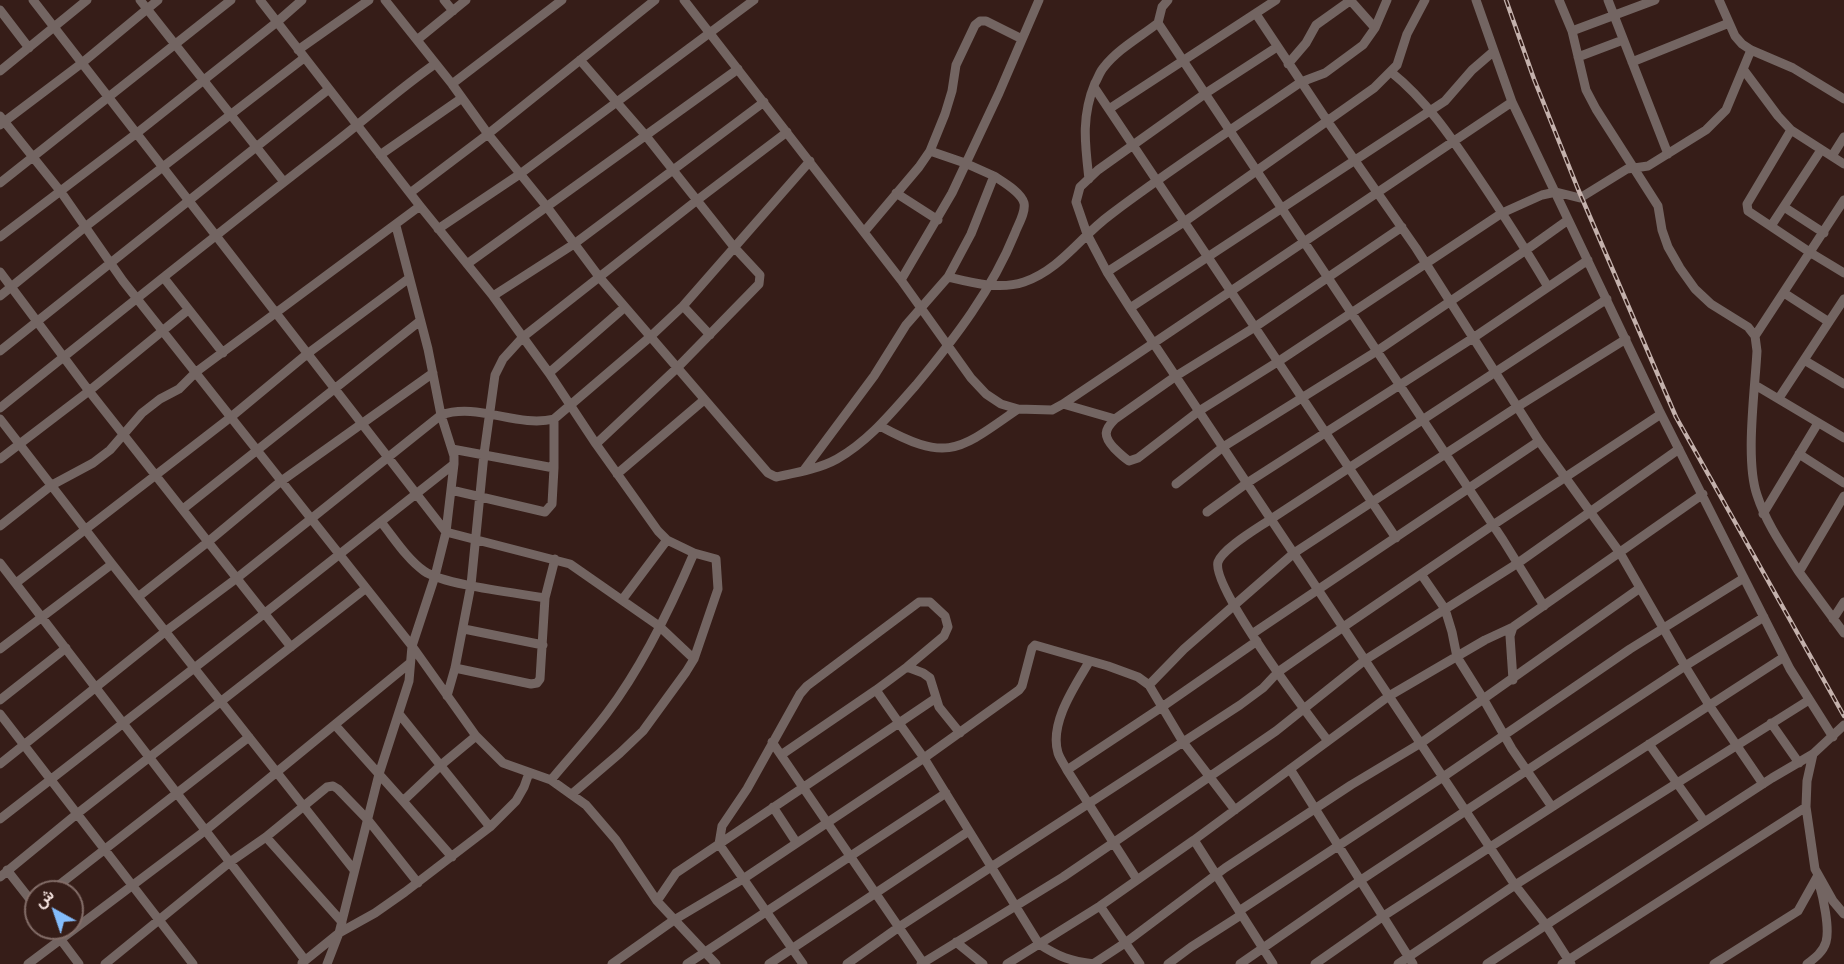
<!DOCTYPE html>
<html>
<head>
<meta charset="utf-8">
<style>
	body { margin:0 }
	#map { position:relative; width:1844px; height:964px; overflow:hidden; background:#361d18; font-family:Inter,Vazirmatn,sans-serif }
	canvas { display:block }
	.north { position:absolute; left:24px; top:880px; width:60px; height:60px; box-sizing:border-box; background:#361d18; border:2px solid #836d68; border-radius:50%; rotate:320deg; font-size:16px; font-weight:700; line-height:24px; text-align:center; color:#f6e4e0 }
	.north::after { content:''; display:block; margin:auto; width:21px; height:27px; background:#84bcfb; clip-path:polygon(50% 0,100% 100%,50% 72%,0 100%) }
</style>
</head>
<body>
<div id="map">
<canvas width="1844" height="964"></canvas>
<div class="north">ش</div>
</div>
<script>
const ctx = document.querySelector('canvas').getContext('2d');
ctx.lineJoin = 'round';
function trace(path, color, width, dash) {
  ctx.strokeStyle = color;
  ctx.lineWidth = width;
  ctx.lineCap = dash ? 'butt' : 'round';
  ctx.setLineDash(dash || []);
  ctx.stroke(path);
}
trace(new Path2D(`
	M33,0L446,532L570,564L659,626L694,659
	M140,0L284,182
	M260,0L420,206L493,296L549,373L596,444L658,531L667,540L694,553C671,607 642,667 607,713C589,737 569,758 551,780
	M385,0L452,84L488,134L547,207L600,278L768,473L776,477C795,473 819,469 837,459C869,441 892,412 916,385C955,338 992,290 1015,233C1018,225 1026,212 1024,203C1021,192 1003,182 994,176
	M444,0L453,11
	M684,0L901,280L971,378L986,394L1001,404L1018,409L1052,410L1063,404L1512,102
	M1168,0L1162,7L1158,23L1503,540L1544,606
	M1476,0L1512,102L1659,410L1790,669L1833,737
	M1559,0L1572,31L1586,90L1596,109L1658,206L1662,230L1668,247L1680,268L1695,289L1711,304L1748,327L1755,336L1757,351C1755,390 1745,460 1757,495C1766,523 1783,547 1799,572
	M1608,0L1668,154
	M1719,0L1735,36L1742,44L1751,50L1793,68L1844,99
	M1351,1L1375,28
	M0,10L29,48
	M1256,14L1328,122L1416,248L1539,441L1620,553L1685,666L1709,705L1763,784
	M1572,31L1655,0
	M417,40L466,0
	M1277,47L1206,93L1098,170L1080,187L1076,202L1087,234L1107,272L1130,308L1515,885L1809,700
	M298,50L369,0
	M1578,57L1623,40
	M580,60L646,136L734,247L760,275L759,284L677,368L596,444
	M1632,62L1729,23
	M1288,64L1306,43L1316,25L1351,0
	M1743,69L1778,116L1791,130L1747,204L1748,211L1811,253L1844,273
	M0,71L87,0
	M1391,72C1426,100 1451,137 1476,174C1501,211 1525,248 1548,287
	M452,84L562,0
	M1094,87L1396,538
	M1109,109L1276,0
	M0,116L61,192L123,281L412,646L476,736L503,763L551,780L586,805L616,840L657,901L716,964
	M0,125L82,63L158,0
	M1791,130L1844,164
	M930,151L945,114L952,91L956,65L975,25L980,21H986L1022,39
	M380,155L462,98
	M1832,156L1844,137
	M1089,179C1085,144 1081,117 1095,83C1098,78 1100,71 1104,67C1118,49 1140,37 1158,23
	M0,183L231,0
	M410,193L488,134L655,0
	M896,193L938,220
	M1784,207L1824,233
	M1771,226L1821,150
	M1402,227L1255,327L1176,376L1115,419C1104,430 1103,436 1114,448C1119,453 1123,457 1129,461L1138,458L1199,411L1279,361L1502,213L1542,195L1556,192L1580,198L1627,169L1648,166L1706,130L1726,110L1751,50
	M438,229L520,174L754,0
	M0,237L137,133L277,22L302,0
	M467,264L738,69
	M0,272L89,391L291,647
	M1107,272L1184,222L1374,88L1397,65L1407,34L1425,0
	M948,277C973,283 1000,290 1024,282C1061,269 1080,237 1110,215C1172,168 1237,126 1301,82L1325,73L1363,45L1375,28L1387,0
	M164,278L223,353
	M901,280L952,193L999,93L1039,0
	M1784,293L1829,322
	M0,296L85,227L304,58
	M493,296L574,244L764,102
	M683,306L710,335
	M1130,308L1445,101L1472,70L1494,51
	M1755,336L1844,200
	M0,351L329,89
	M1804,360L1844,384
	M549,373L625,307
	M1755,385L1844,438
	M1779,398L1844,299
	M1063,404L1115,419
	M0,408C110,320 220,231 332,145C366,119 399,89 435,64
	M0,419L112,564L354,870
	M880,426C948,463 958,451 1018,409
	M452,449L554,468V419
	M1799,454L1844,483
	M0,459L89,391L188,310
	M804,470L874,376L906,325L948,277L971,234L994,176L965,163L930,151L919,167L864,232
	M617,474L704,400
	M1176,484L1223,447L1377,351L1526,250L1568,220
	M451,490L545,512L552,504L554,468
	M1844,496L1799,572L1844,633
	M183,509L420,321
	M1207,512L1247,483L1473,338L1588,260
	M1763,514L1818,423
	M381,522C394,538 407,559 424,571C444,585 517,593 545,598
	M0,526L52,485L93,463L110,450L142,413L160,399L179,389L196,372L420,206
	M0,563L305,960
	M1421,574L1445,609L1452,632L1457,657L1484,700L1512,749L1552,807
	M16,583L231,417L307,354L408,279
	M138,597L209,541L280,482L433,373
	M622,600L667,540
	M1833,619L1844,602
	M464,629L543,645
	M1252,634L1539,441
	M0,649L112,564
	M1089,662C1075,686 1049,723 1058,753C1060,759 1064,764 1067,770L1136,878
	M907,667L923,673L930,678L939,707L960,733
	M455,668L531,684L537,683L540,679L545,598L555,559
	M1513,680L1510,636L1513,627
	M1149,685L1184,649L1294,553L1517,407L1626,339
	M447,696L455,668L471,585L484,454L495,375L503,359L523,337L696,201L787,132
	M0,700L66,648
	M0,714L193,964
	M400,715L490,827
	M1771,723L1799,763
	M335,725L403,801L452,857
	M1328,741C1309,716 1211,587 1218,562C1223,548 1258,528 1271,519L1607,299
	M772,742L924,964
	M1649,744L1704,821
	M1813,754L1807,781L1806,807L1815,869L1833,901L1844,914
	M781,755L876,690L899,723L936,698
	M0,764L166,631L237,578L441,415C478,402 517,428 554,419L650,337L683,306L810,161
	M1290,769L1413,964
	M1067,770L1162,707L1257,641
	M572,794L620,753L643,731L686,672L694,659L718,589L716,559L694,553
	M403,801L441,765L476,736
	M773,807L796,842
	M0,819L265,613L454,464
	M266,837L342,922
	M1194,840L1273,964
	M7,870L36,907
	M0,877L78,813L365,589
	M50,892L249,737
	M657,901L676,873L899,723L924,758L1039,944C1059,957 1070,961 1094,964
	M1100,906L1140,964
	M1239,911L1443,777L1630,649L1744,578
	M52,928L79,964
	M956,942L983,964
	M302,963L339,933L375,913L405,892L490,827L516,801L524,787L529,773
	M28,964L206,830L410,663
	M105,964L230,862L266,837L327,787L333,786L338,789L368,820L418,883
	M327,964L339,933L379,774L409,681L412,646L435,576L446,532L454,464V456L441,415L428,349L396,226
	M612,964L674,920L743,879L924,758L1019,690L1022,686L1032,648L1035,645L1108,666L1138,677L1149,685L1183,742L1235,810
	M687,964L946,793
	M769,964L969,831
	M803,964L719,844L722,826L747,789L800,694L807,686L919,602H930L945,616L948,627L944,636L907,667L876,690
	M847,964L899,927L1240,705L1263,688L1278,672L1311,649L1493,525L1661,414
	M921,964L1063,877L1113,843L1276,731L1365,660L1518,563L1679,449
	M1007,964L1100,906L1194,840L1389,696L1485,640L1513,627L1703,494
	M1093,964L1125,943L1225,868L1351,785L1421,743L1640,588
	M1168,964L1191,947L1241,915
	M1240,964L1361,880L1685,666L1764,617
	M1315,964L1382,917L1784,657
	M1398,964L1515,885L1546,925L1772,778L1813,754L1844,725
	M1487,964L1546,925L1571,964
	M1562,964L1806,807
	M1714,964L1798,911L1817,877
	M1807,964C1815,958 1823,952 1826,942C1830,928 1823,897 1819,883`), '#736562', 9);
const rail = new Path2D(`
	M1506,0L1534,79L1578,189L1676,417L1844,716`);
trace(rail, '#c4b1ac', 4.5);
trace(rail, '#361d18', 2, [7]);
</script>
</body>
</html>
